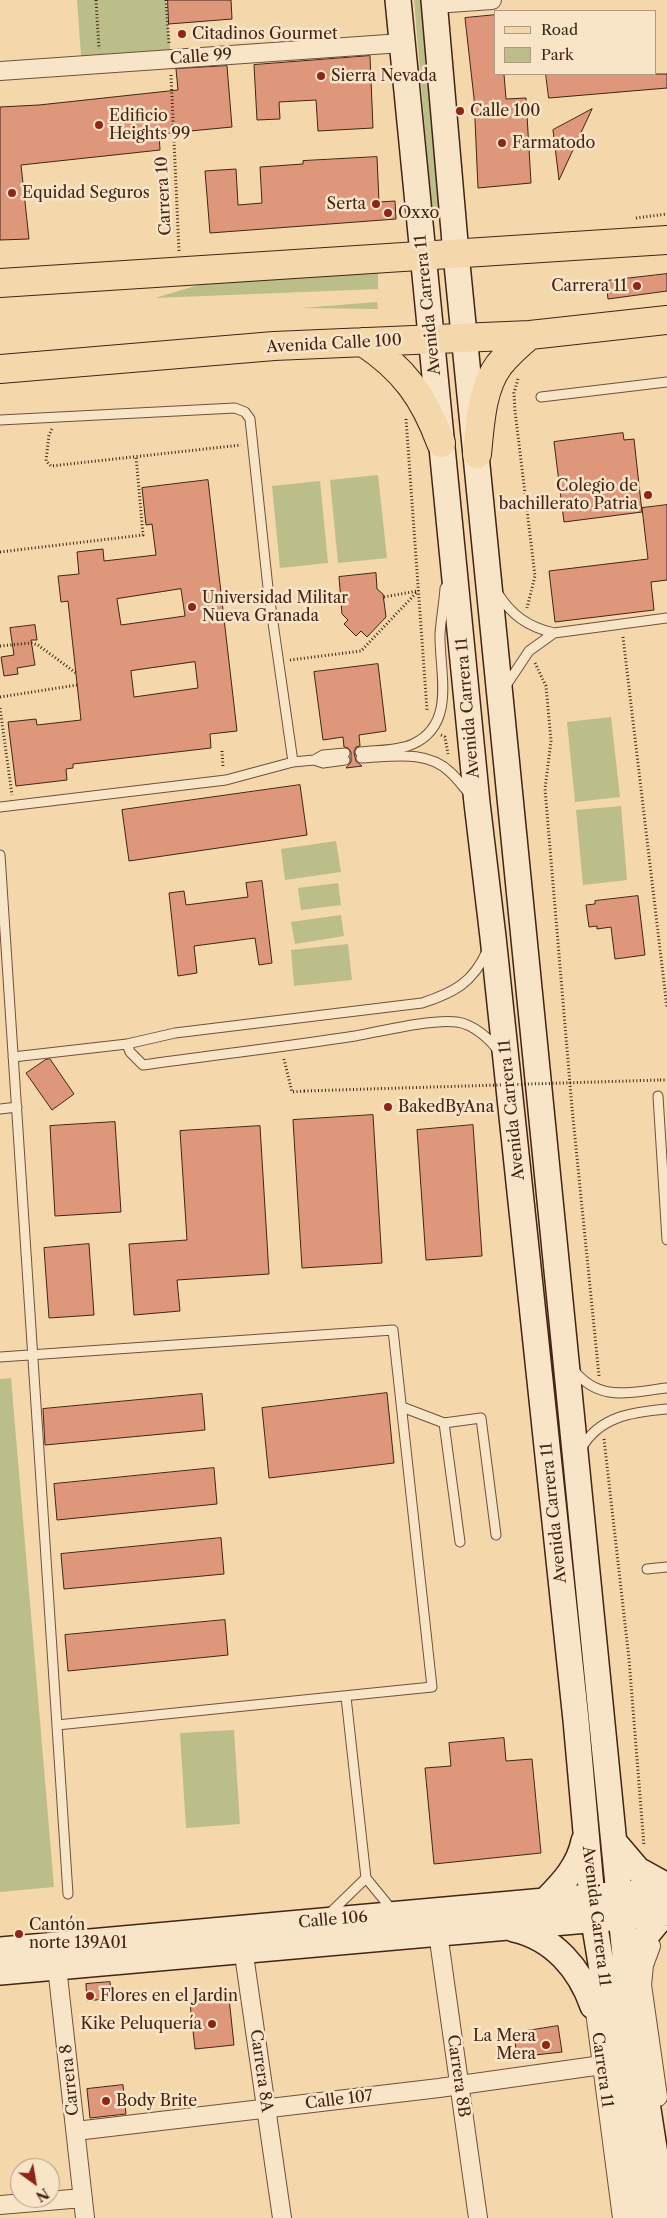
<!DOCTYPE html>
<html>
<head>
<meta charset="utf-8">
<style>
	body { margin:0 }
	#map { position:relative; width:667px; height:2218px; overflow:hidden; background:#f4d7ab; font-family:"Libre Caslon Text",serif }
	canvas { display:block }
	.legend { position:absolute; left:494px; top:10px; width:162px; height:65px; box-sizing:border-box; background:#f8e5c8; border:1px solid #b09881; margin:0; padding:6px 9px; list-style:none; font-size:15px; color:#432417 }
	.legend li { display:flex; align-items:center; gap:10px; height:25px }
	.legend b { width:25px; border:1px solid #b09881 }
	.north { position:absolute; left:10px; top:2158px; width:50px; height:50px; box-sizing:border-box; background:#f8e5c8; border:1px solid #b09881; border-radius:50%; rotate:148deg; font-size:14px; font-weight:700; line-height:20px; text-align:center; color:#432417 }
	.north::after { content:''; display:block; margin:auto; width:18px; height:22px; background:#8f2418; clip-path:polygon(50% 0,100% 100%,50% 72%,0 100%) }
</style>
</head>
<body>
<div id="map">
<canvas width="667" height="2218"></canvas>
<ul class="legend">
<li><b style="height:6px;background:#f4d7ab"></b>Road</li>
<li><b style="height:14px;background:#bbbe89"></b>Park</li>
</ul>
<div class="north">N</div>
</div>
<script>
const ctx = document.querySelector('canvas').getContext('2d');
ctx.lineJoin = 'round';
function fillPath(path, color) {
  ctx.fillStyle = color;
  ctx.fill(path, 'evenodd');
}
function trace(path, color, width, dash) {
  ctx.strokeStyle = color;
  ctx.lineWidth = width;
  ctx.lineCap = dash ? 'butt' : 'round';
  ctx.setLineDash(dash || []);
  ctx.stroke(path);
}
function write(font, color, halo, rows, align = 'center') {
  ctx.font = font + ' "Libre Caslon Text",serif';
  ctx.lineWidth = 5;
  ctx.setLineDash([]);
  ctx.textBaseline = 'middle';
  ctx.strokeStyle = halo;
  ctx.fillStyle = color;
  for (const [text, x, y, turn = 0] of rows) {
    ctx.save();
    ctx.translate(x, y);
    ctx.rotate((+turn || 0) * Math.PI / 180);
    ctx.textAlign = isNaN(turn) ? turn : align;
    if (halo) ctx.strokeText(text, 0, 0);
    ctx.fillText(text, 0, 0);
    ctx.restore();
  }
}
fillPath(new Path2D(`
	M77,0H166L171,59L82,69Z
	M414,0H429L447,212L432,213Z
	M378,269V289L155,298L205,283Z
	M377,302L378,309L302,308Z
	M378,475L387,558L338,563L330,480Z
	M320,481L328,563L280,568L272,486Z
	M611,717L620,797L575,802L567,722Z
	M621,806L627,880L583,885L576,810Z
	M336,841L341,872L285,880L281,849Z
	M338,883L341,905L301,910L298,888Z
	M341,915L344,936L295,944L291,922Z
	M348,944L352,980L294,986L291,950Z
	M11,1378L54,1887L0,1892V1379Z
	M234,1730L240,1824L186,1828L180,1733Z`), '#bbbe89');
const building = new Path2D(`
	M168,0H231L232,19L169,24Z
	M496,15V74H504L506,99L526,98L531,183L478,188L474,98L465,18Z
	M370,56L373,128L318,131L316,100L279,102L280,119L257,120L254,65Z
	M227,66L232,127L159,134L160,150L21,165L29,239L0,240V107L39,105L178,90L176,69Z
	M546,74H667V88L549,98Z
	M592,109L559,180L553,130Z
	M377,157L379,202L395,201L396,219L210,233L205,171L236,169L238,205L262,203L260,167L303,164V161Z
	M667,274V291L608,299L606,281Z
	M623,433L624,440L634,439L642,512L564,522L554,442Z
	M208,480L237,731L210,734L211,748L73,764V768L66,769L67,780L16,786L8,722L36,719L37,725L81,720L68,601L61,602L58,576L79,574L77,552L103,549L104,561L156,555L152,524L146,525L142,488ZM181,589L185,616L121,625L117,599ZM195,662L198,688L134,697L131,671Z
	M667,505V580L651,582L654,610L555,622L549,571L648,559L642,508Z
	M376,573L377,589L383,594L386,617L367,637L361,631L356,636L344,624L348,620L342,614L339,577Z
	M35,625L37,640H31L35,665L17,668L18,674L4,676L1,657L14,655L10,628Z
	M378,664L386,731L359,735L360,746L356,747L354,752L356,761L362,766L346,768L351,762V752L348,748L344,747L343,737L323,740L314,672Z
	M300,785L307,835L129,861L122,810Z
	M262,881L272,963L259,965L255,938L194,946L197,973L178,976L169,893L184,891L186,905L248,897L246,883Z
	M638,896L645,955L615,959L611,927L597,929V926L589,927L586,905L595,904V901Z
	M50,1059L74,1094L52,1110L26,1073L45,1060Z
	M373,1115L382,1263L302,1268L293,1120Z
	M115,1122L121,1212L55,1216L50,1126Z
	M473,1125L482,1256L426,1260L417,1130Z
	M260,1126L269,1274L177,1280L180,1311L134,1315L129,1244L187,1240L180,1131Z
	M89,1244L94,1315L49,1318L44,1248Z
	M387,1393L394,1463L269,1478L262,1408Z
	M202,1394L205,1430L45,1445L43,1409Z
	M214,1468L217,1504L57,1520L54,1484Z
	M221,1538L224,1574L64,1589L61,1554Z
	M225,1620L228,1655L68,1671L65,1635Z
	M504,1738L506,1761L532,1759L541,1853L434,1864L425,1768L451,1766L449,1743Z
	M110,1982L112,1998L87,2001L86,1984Z
	M229,1998L234,2045L195,2049L190,2003Z
	M558,2026L562,2052L517,2057L514,2033Z
	M123,2085L126,2114L90,2118L87,2089Z`);
fillPath(building, '#df977b');
trace(building, '#432417', 1);
const service = new Path2D(`
	M541,397L667,382
	M0,420L235,408L245,412L250,419L268,588L293,762
	M497,592C511,615 528,627 554,633L667,618
	M505,687L529,651L554,633
	M360,752C377,750 397,751 413,744C457,724 439,671 440,634C441,619 444,603 445,588
	M361,758C390,757 427,749 450,772C458,779 464,788 471,796
	M314,760L323,763L345,760
	M0,807L226,780L293,762L314,760L323,755L345,753
	M0,855L68,1894
	M127,1044L130,1052L143,1065C214,1055 284,1047 355,1036C382,1031 431,1019 457,1022C473,1024 492,1040 499,1053
	M13,1057L127,1044L175,1033L422,1003C453,993 473,983 487,951
	M658,1096L667,1240
	M0,1109L17,1107
	M0,1357L393,1330L432,1687L57,1725
	M573,1369C599,1403 630,1392 667,1388
	M402,1407L444,1423L460,1542
	M444,1423L481,1418L496,1535
	M581,1449C599,1416 633,1412 667,1409
	M647,1569L667,1567
	M346,1697L366,1878L393,1911
	M329,1914L366,1878`);
const minor = new Path2D(`
	M435,4L492,0
	M0,71L402,43
	M438,1933L478,2218
	M242,1941L282,2218
	M651,1946L644,1965L642,1985L658,2097
	M58,1955L57,1967L85,2218
	M593,1996L622,2218
	M76,2131L439,2088L602,2065
	M0,2205L83,2198`);
const secondary = new Path2D(`
	M398,0L477,803L493,937L576,1720L594,1921L643,2218
	M434,0L456,254L627,1975L665,2218
	M615,1843L638,1870L667,1886
	M546,1900C563,1883 579,1866 584,1841
	M514,1929C554,1938 580,1969 593,2006
	M0,1950L667,1890
	M0,1972L667,1913
	M628,1973L639,1944L664,1914`);
const primary = new Path2D(`
	M0,283L667,240
	M363,342C404,369 424,397 441,443
	M0,369L274,346L530,335L667,320
	M477,454C480,426 481,389 499,365C508,354 519,344 530,335`);
trace(service, '#6f513c', 11);
trace(minor, '#6f513c', 20);
trace(secondary, '#432417', 28);
trace(primary, '#432417', 30);
trace(new Path2D(`
	M96,0L99,49
	M166,0L169,44
	M171,75L179,251
	M636,218L667,214
	M518,379L514,393L515,411L535,576L527,608
	M406,419L427,710
	M52,429L49,435L46,461L51,466L241,445
	M0,552L143,535L136,456
	M384,597L417,591
	M623,637L667,1008
	M0,646L31,643L38,645L76,673
	M290,660L361,651L418,591
	M535,663L546,686L551,741L545,789L572,1108L599,1376
	M0,697L77,685
	M0,708L12,795
	M441,735L445,737L448,754
	M222,751L223,767
	M284,1059L292,1092L304,1091
	M660,1080H667
	M604,1439L629,1659L644,1846`), '#432417', 3, [1, 2.5]);
trace(service, '#f8e5c8', 9);
trace(minor, '#f8e5c8', 18);
trace(secondary, '#f8e5c8', 25);
trace(primary, '#f4d7ab', 28);
trace(new Path2D(`
	M304,1091L660,1080`), '#432417', 3, [1, 2.5]);
for (const [x, y, r, color] of [
	[182,34,5,"#8f2418"],
	[321,76,5,"#8f2418"],
	[460,111,5,"#8f2418"],
	[99,125,5,"#8f2418"],
	[502,143,5,"#8f2418"],
	[12,193,5,"#8f2418"],
	[376,204,5,"#8f2418"],
	[388,213,5,"#8f2418"],
	[637,286,5,"#8f2418"],
	[648,495,5,"#8f2418"],
	[192,607,5,"#8f2418"],
	[388,1107,5,"#8f2418"],
	[19,1934,5,"#8f2418"],
	[90,1996,5,"#8f2418"],
	[212,2024,5,"#8f2418"],
	[546,2045,5,"#8f2418"],
	[106,2101,5,"#8f2418"]
]) {
  const dot = new Path2D();
  dot.arc(x, y, r, 0, 2 * Math.PI);
  ctx.fillStyle = color;
  ctx.fill(dot);
  trace(dot, '#f8e5c8', 2);
}
write('16px', '#432417', '#f8e5c8', [
	["Citadinos Gourmet",192,34],
	["Sierra Nevada",331,76],
	["Calle 100",470,111],
	["Edificio",109,116],
	["Heights 99",109,134],
	["Farmatodo",512,143],
	["Equidad Seguros",22,193],
	["Serta",366,204,"right"],
	["Oxxo",398,213],
	["Carrera 11",627,286,"right"],
	["Colegio de",638,486,"right"],
	["bachillerato Patria",638,504,"right"],
	["Universidad Militar",202,598],
	["Nueva Granada",202,616],
	["BakedByAna",398,1107],
	["Cantón",29,1925],
	["norte 139A01",29,1943],
	["Flores en el Jardin",100,1996],
	["Kike Peluquería",202,2024,"right"],
	["La Mera",536,2036,"right"],
	["Mera",536,2054,"right"],
	["Body Brite",116,2101]
], 'left');
write('16px', '#432417', '#f8e5c8', [
	["Calle 99",201,57,-4],
	["Carrera 10",164,196,-93],
	["Avenida Carrera 11",428,305,-96],
	["Avenida Calle 100",334,344,-3],
	["Avenida Carrera 11",468,708,-95],
	["Avenida Carrera 11",512,1110,-96],
	["Avenida Carrera 11",554,1513,-96],
	["Avenida Carrera 11",596,1916,83],
	["Calle 106",333,1920,-5],
	["Carrera 11",602,2070,82],
	["Carrera 8A",261,2071,82],
	["Carrera 8B",458,2076,82],
	["Carrera 8",70,2080,-96],
	["Calle 107",339,2100,-7]
]);
</script>
</body>
</html>
